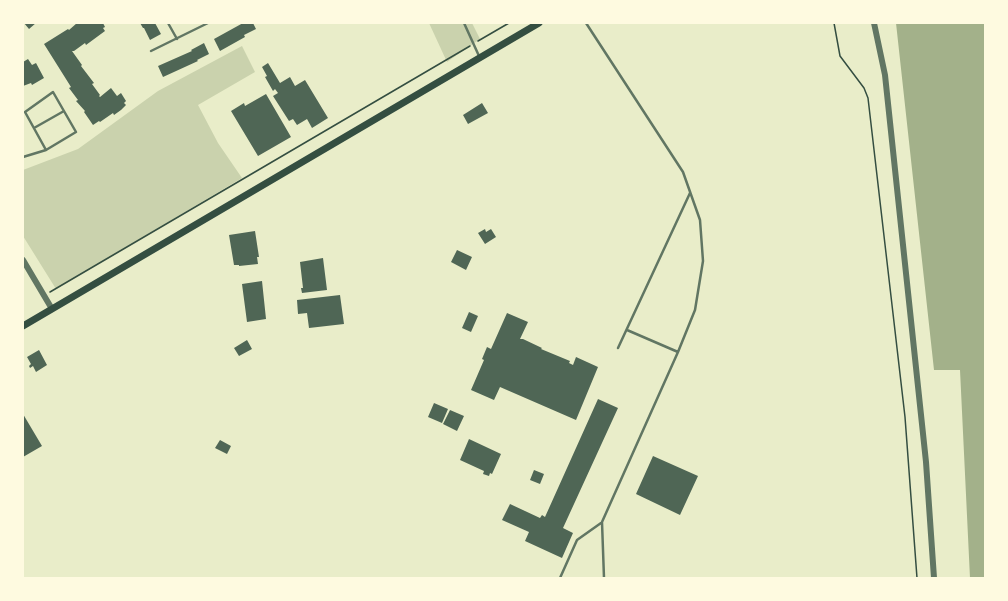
<!DOCTYPE html>
<html>
<head>
<meta charset="utf-8">
<style>
	body { margin:0 }
	#map { position:relative; width:1008px; height:601px; overflow:hidden; background:#e9edc9; font-family:Ubuntu,sans-serif }
	canvas { display:block }
	.frame { position:absolute; inset:0; border:24px solid #fefae0; pointer-events:none }
</style>
</head>
<body>
<div id="map">
<canvas width="1008" height="601"></canvas>
<div class="frame"></div>
</div>
<script>
const ctx = document.querySelector('canvas').getContext('2d');
ctx.lineJoin = 'round';
function fillPath(path, color) {
  ctx.fillStyle = color;
  ctx.fill(path, 'evenodd');
}
function trace(path, color, width, dash) {
  ctx.strokeStyle = color;
  ctx.lineWidth = width;
  ctx.lineCap = dash ? 'butt' : 'round';
  ctx.setLineDash(dash || []);
  ctx.stroke(path);
}
fillPath(new Path2D(`
	M429,23H472L480,39L447,62Z
	M242,46L255,72L198,105L218,143L242,178L56,289L23,236V170L78,149L158,91Z`), '#cad2ad');
fillPath(new Path2D(`
	M896,23H985V578H970L960,370H934Z`), '#a3b18a');
fillPath(new Path2D(`
	M24,23H36L29,29Z
	M77,23H103L105,27L103,28L105,31L86,45L85,43L74,51H72L82,65L81,66L94,83L92,84L100,95L99,96L100,97L111,88L117,96L121,93L126,101L124,103L126,105L121,110L114,115L113,113L100,122L99,121L93,125L84,112L85,111L76,101L78,100L69,88L71,87L44,44L68,29L69,30Z
	M140,23H155L161,34L150,40L144,28H143Z
	M243,23H253L256,29L244,35L245,37L220,51L214,39Z
	M204,43L209,54L197,60L198,61L163,77L158,66L192,51L191,50Z
	M28,59L32,65L36,63L44,78L32,85L31,83L23,86V62Z
	M268,63L280,83L290,77L295,86L305,80L328,118L312,128L307,119L297,125L293,119L289,121L273,96L278,93L275,89L273,91L265,77L267,76L262,67Z
	M266,94L291,137L258,156L231,111L244,103L245,106Z
	M482,103L488,113L468,124L463,115Z
	M485,229L486,232L491,229L496,237L485,244L478,233Z
	M255,231L259,257H257L258,264L239,266V265H234L229,235Z
	M457,250L472,257L466,270L451,262Z
	M323,258L327,290L302,293L301,288H303L300,262Z
	M262,281L266,319L247,322L242,284Z
	M340,295L344,324L309,328L307,313L298,314L297,300Z
	M469,312L478,316L471,332L462,328Z
	M507,313L528,322L520,339H523L542,348L541,349L570,361L569,363L573,365L576,357L598,367L576,420L500,387L494,400L471,390L484,360L482,359L487,347L491,349Z
	M247,340L252,349L239,356L234,348Z
	M39,350L47,365L36,372L33,366L30,368L29,366L31,364L27,357Z
	M598,399L618,408L563,528L573,533L562,558L525,541L529,532L502,520L510,504L540,518L542,515L545,517Z
	M434,403L448,409L442,423L428,417Z
	M450,410L464,416L457,431L443,424Z
	M23,414L42,446L23,457Z
	M469,439L501,454L492,474L490,473L489,476L483,474L484,471L460,460Z
	M220,440L231,446L227,454L215,448Z
	M653,456L698,476L680,515L636,494Z
	M534,470L544,474L540,484L530,480Z`), '#4f6655');
trace(new Path2D(`
	M834,23L840,56L864,88L868,98L905,417L917,578
	M478,41L509,23
	M50,292L470,46`), '#344e41', 1.5);
trace(new Path2D(`
	M168,23L177,39
	M464,23L479,56
	M586,23L683,172L700,220L703,261L695,310L678,352L602,522L604,578
	M151,51L208,23
	M34,128L64,111
	M23,157L46,150L76,132L53,92L25,112L46,150
	M627,330L678,352
	M618,348L690,193
	M560,578L577,540L601,523`), '#617663', 2.5);
trace(new Path2D(`
	M874,23L885,75L926,462L934,578
	M23,260L52,309`), '#617663', 6);
trace(new Path2D(`
	M23,326L539,23`), '#344e41', 7);
</script>
</body>
</html>
